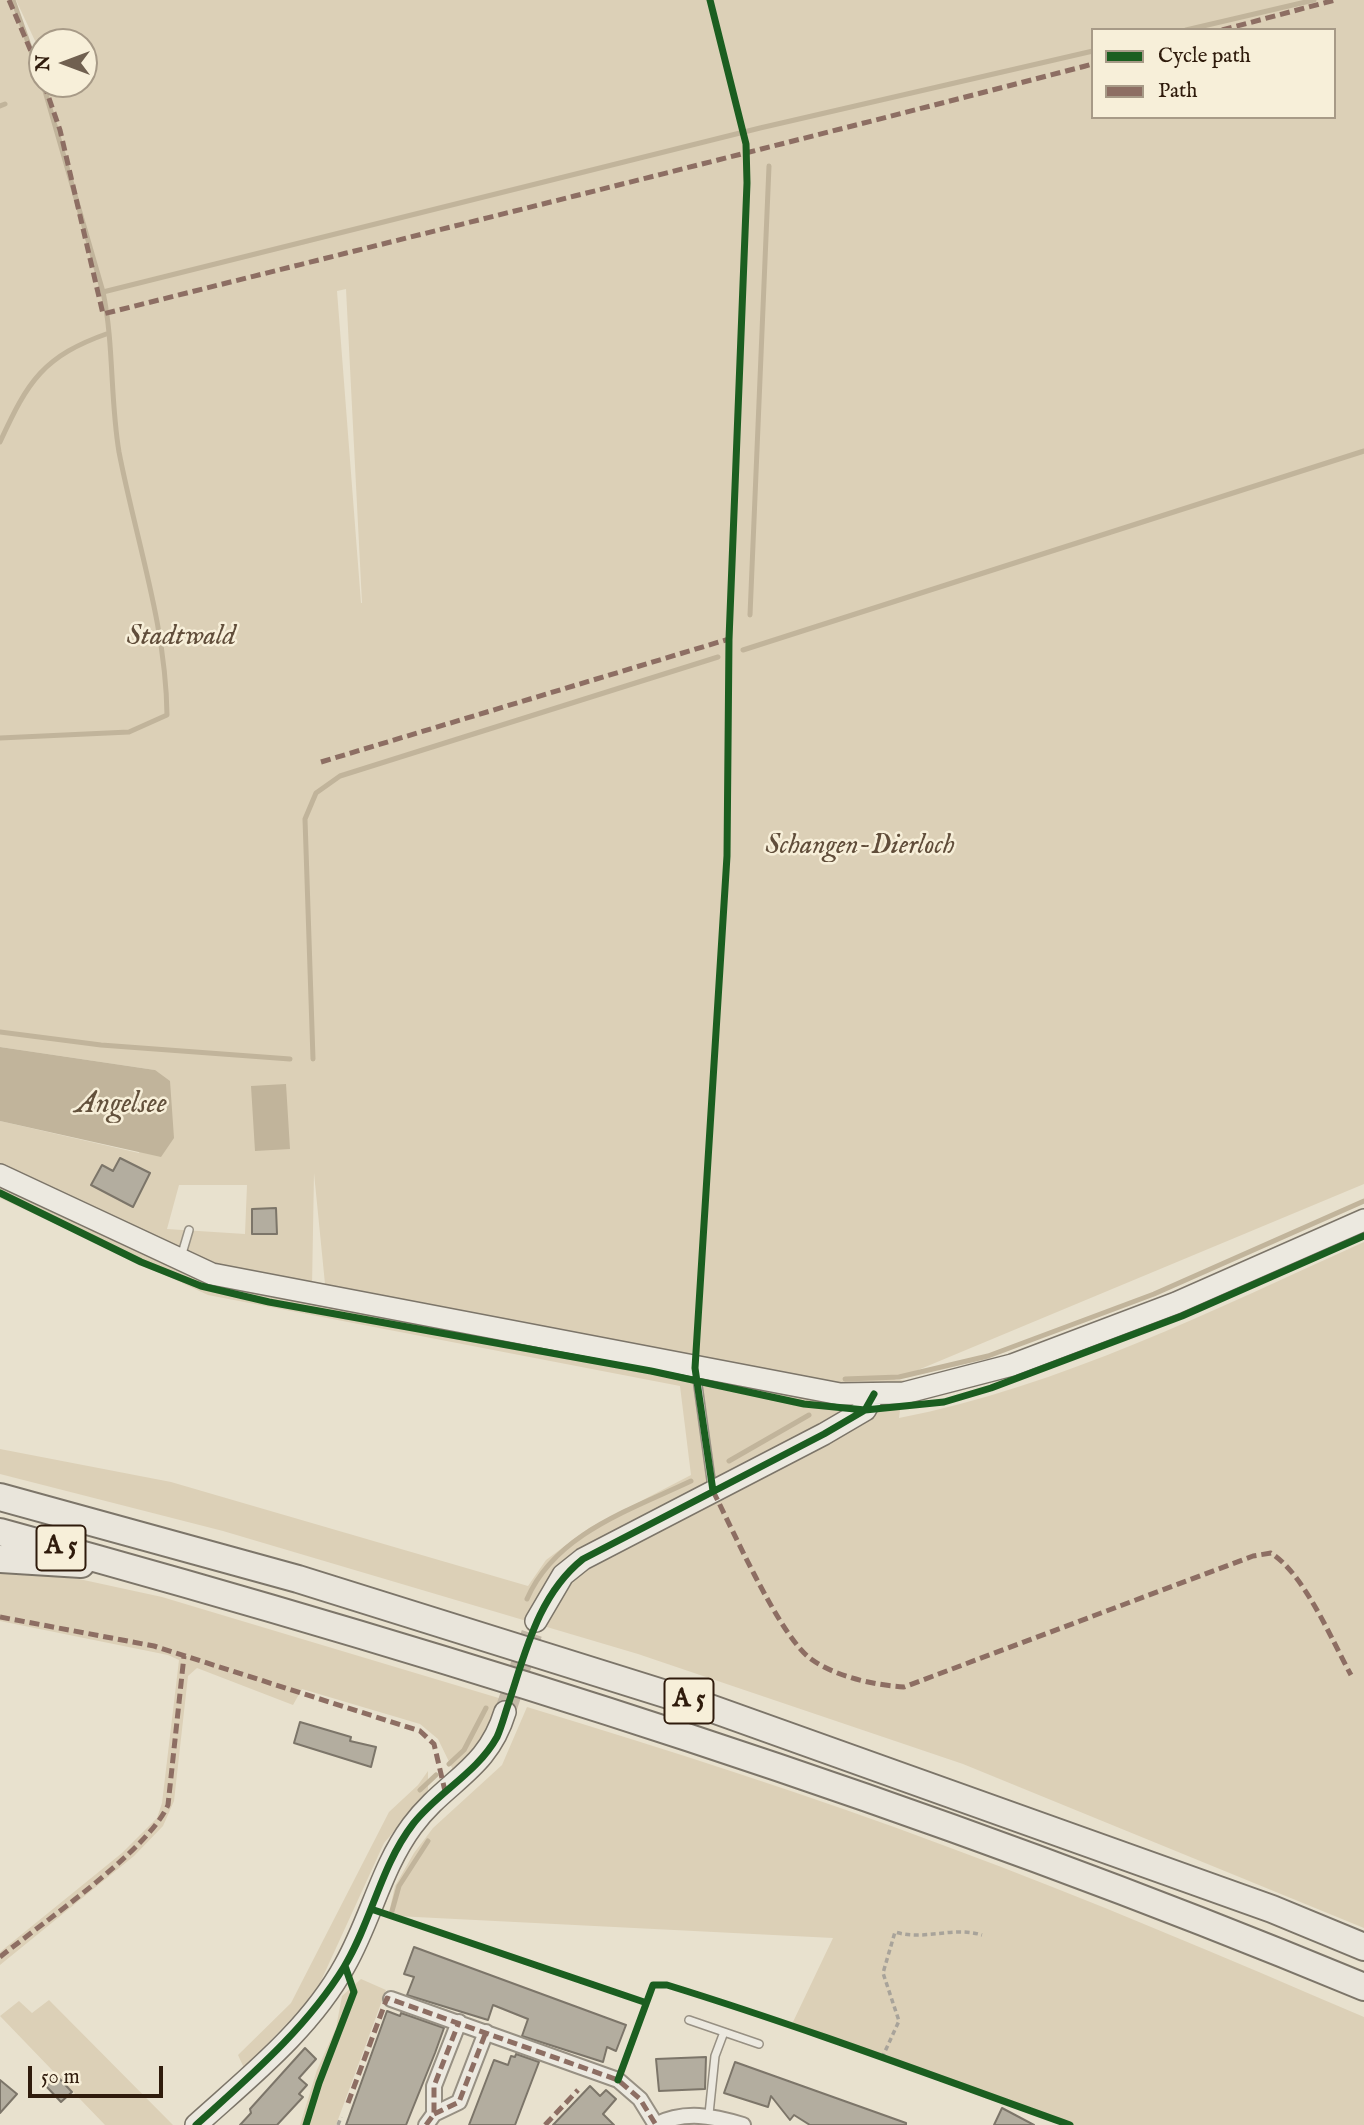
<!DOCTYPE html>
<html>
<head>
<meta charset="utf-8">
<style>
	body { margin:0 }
	#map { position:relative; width:1364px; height:2125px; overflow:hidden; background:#e8e1ce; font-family:"IM FELL English",serif }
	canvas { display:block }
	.legend { position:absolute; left:1091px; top:28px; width:245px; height:91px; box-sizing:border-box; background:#f7efd9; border:2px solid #a79a87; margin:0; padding:9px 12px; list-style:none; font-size:21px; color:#2f1b0c }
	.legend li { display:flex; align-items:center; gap:14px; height:35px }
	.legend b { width:35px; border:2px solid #a79a87 }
	.north { position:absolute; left:28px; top:28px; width:70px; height:70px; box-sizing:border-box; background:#f7efd9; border:2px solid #a79a87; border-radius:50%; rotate:270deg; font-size:19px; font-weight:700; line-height:28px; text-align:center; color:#2f1b0c }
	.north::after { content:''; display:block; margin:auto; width:24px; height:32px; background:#706050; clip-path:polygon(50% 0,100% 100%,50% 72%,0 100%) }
	.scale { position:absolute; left:28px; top:2066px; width:135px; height:32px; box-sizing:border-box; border:4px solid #2f1b0c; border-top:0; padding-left:9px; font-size:21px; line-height:24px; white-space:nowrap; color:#2f1b0c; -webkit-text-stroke:5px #f7efd9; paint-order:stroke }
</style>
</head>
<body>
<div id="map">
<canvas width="1364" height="2125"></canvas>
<ul class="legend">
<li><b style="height:9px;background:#1b5e20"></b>Cycle path</li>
<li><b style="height:9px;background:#8d6e63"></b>Path</li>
</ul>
<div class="north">N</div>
<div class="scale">50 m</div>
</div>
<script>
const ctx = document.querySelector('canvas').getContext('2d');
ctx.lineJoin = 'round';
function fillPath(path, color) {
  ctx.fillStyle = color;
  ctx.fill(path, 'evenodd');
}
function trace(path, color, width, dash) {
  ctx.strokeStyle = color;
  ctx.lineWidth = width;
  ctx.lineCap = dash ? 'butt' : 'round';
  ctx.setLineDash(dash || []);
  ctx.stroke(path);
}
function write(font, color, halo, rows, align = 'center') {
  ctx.font = font + ' "IM FELL English",serif';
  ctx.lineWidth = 5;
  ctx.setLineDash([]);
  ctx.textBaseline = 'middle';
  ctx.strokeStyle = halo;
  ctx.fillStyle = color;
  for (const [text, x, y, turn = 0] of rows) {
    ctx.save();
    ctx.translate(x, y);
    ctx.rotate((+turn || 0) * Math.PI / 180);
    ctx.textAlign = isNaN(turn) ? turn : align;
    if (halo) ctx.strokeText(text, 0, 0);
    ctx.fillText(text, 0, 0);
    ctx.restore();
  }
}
fillPath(new Path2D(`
	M0,0H9L36,59L42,84H84V42H42V72L36,43L16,0H1364V1184L894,1380H904L899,1418C1060,1387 1215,1309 1364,1242V1928L963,1764L638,1654L223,1531L0,1474V1449L171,1482L528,1586L546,1560L589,1528L691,1475L680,1386L208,1295L0,1198V1121L139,1153L155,1070L0,1047ZM1093,30H1334V117H1093ZM346,289L362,603H361L337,291ZM314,1173L325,1284L772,1370L312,1287ZM179,1185H247L245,1234L167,1229Z
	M0,1571L79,1579L162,1597L502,1699L499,1711L463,1767L454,1772L438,1739L420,1724L302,1689L293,1705L197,1668L188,1676L174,1801L163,1826L134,1856L0,1965V1952L122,1853L157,1818L162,1803L179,1660L168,1655L0,1621Z
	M527,1707C669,1750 810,1795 948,1847C1089,1899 1226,1958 1364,2017V2125H1070L946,2083L792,2024L833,1938L396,1916L389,1913L395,1886L414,1853L433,1828L502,1765Z
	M428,1771V1792L384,1843L315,1994L244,2068L238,2055L291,2003L389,1812L418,1785Z
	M361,1979L386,1990L336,2125H300L317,2070L336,2028L342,1996Z
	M49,2000L173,2125H105L0,2016L19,2001L32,2013Z`), '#dcd0b7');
fillPath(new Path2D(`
	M0,1047L155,1070L170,1081L174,1138L161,1157L0,1121Z
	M286,1084L290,1149L255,1151L251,1086Z`), '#c1b49b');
trace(new Path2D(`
	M13,0L42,82
	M1186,30L1314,0
	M43,84L103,292L760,128L1093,51
	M0,106L5,104
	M0,442C28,381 43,356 109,333
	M750,615L769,166
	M743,650L1364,451
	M0,738L129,732L167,715C166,625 136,540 119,452C110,399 114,344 103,292
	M0,1032L101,1045L290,1059
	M313,1059L305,819L316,793L340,776L718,657
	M845,1379L899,1377L988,1356L1154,1294L1364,1201
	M729,1461L809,1415
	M527,1599C555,1534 630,1510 691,1481
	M449,1764L464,1750L486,1708
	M420,1790L436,1775
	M392,1911L399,1886L428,1841`), '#c1b49b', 5);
const building = new Path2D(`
	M120,1158L150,1173L133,1207L91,1185L102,1165L113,1171Z
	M276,1208L277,1234H252V1209Z
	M300,1722L351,1737L350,1741L376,1747L371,1767L294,1743Z
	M414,1947L626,2025L616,2051L607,2047L603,2062L522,2036L528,2019L493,2005L488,2020L407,1995L414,1977L404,1974Z
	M387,2011L400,2016L401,2013L444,2028L435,2053L406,2125H346Z
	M305,2048L316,2059L299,2078L307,2085L299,2094L303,2097L277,2125H240L251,2113L250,2109Z
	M516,2054L539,2062L515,2125H469L494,2060L508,2065L511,2056L515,2057Z
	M706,2057L705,2089L659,2091L656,2059Z
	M735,2062L906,2123V2125H810L794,2115L790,2120L771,2096L768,2107L724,2093Z
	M57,2076L72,2092L61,2102L46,2086Z
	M0,2080L17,2094L0,2113Z
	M590,2086L600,2096L606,2090L616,2099L603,2114L614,2125H553Z
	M1002,2108L1034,2125H994Z`);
fillPath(building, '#b3ad9f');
trace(building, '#7c7569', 2);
trace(new Path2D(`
	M505,1712L536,1621`), '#c3b9a7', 21, [21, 10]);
const lane = new Path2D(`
	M181,1257L189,1230
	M696,1371L712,1487
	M689,2020L759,2044
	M709,2114L715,2056L724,2032`);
const street = new Path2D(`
	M391,1999L618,2080L640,2099L656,2125
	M434,2114L459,2102L486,2032
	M426,2125L434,2114V2086L459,2022
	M655,2125C685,2110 713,2116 743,2125`);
const secondary = new Path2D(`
	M0,1175L212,1274L840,1394L904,1393L1012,1365L1176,1303L1364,1220
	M536,1621L563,1575L583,1559L824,1434L865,1410L874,1394
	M196,2125C249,2077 310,2029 345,1965C371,1919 381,1868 412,1826C446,1780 487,1771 505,1712`);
const highway = new Path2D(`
	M0,1497L298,1579L707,1707L1272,1909L1364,1947
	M0,1532C462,1658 921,1803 1364,1987
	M0,1559L81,1564`);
trace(lane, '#979083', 10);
trace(street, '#979083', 18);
trace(secondary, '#7c7569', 24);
trace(highway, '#7c7569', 30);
trace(new Path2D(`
	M882,2058L899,2021L883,1973L895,1932C925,1941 952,1926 982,1935
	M338,2125L341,2117`), '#a8a39a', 3.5, [5, 3.5]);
trace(lane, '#ece9e0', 7);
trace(street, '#ece9e0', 14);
trace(secondary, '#ece9e0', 21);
trace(highway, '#e9e5db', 26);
trace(new Path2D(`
	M9,0L42,77
	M1222,30L1335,0
	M44,84L60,130L103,314C433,231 763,150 1093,64
	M321,762L729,639
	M713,1491C733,1530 780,1637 811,1659C836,1677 874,1685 904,1687L1253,1556L1271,1553C1305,1575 1331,1639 1351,1675
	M0,1617L154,1646L420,1731L434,1744L445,1791
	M0,1957C42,1923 148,1851 168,1805L184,1656
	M348,2103L387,1998L618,2080L640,2099L656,2125
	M434,2114L459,2102L486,2032
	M426,2125L434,2114V2086L459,2022
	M545,2125L578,2090`), '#8d6e63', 5, [10, 5]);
trace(new Path2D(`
	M710,0L746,144L747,183L729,639L727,856L695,1368L713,1491
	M0,1193L141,1262L201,1286L269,1302L651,1371L804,1404L865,1410L944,1402L991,1388L1182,1316L1364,1236
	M371,1909L644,2002
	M618,2080L653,1985H667C803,2027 936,2077 1070,2125
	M196,2125C249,2077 306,2029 344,1967C372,1921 380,1867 413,1824C438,1792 477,1773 497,1737C502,1726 505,1713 509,1702C526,1650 539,1594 583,1559L824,1434L865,1410L874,1394
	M306,2125L319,2083L354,1992L345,1966`), '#1b5e20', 7);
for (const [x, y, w] of [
	[61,1548,49],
	[689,1701,49]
]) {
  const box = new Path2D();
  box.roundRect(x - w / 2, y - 22.5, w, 45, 5);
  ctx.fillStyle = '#f7efd9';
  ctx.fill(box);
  trace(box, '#2f1b0c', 2);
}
write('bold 26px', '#2f1b0c', null, [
	["A 5",61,1548],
	["A 5",689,1701]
]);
write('italic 28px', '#604d3a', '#f7efd9', [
	["Stadtwald",181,638],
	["Schangen-Dierloch",860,847]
]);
write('italic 30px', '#63513c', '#f7efd9', [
	["Angelsee",121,1106]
]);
</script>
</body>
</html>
